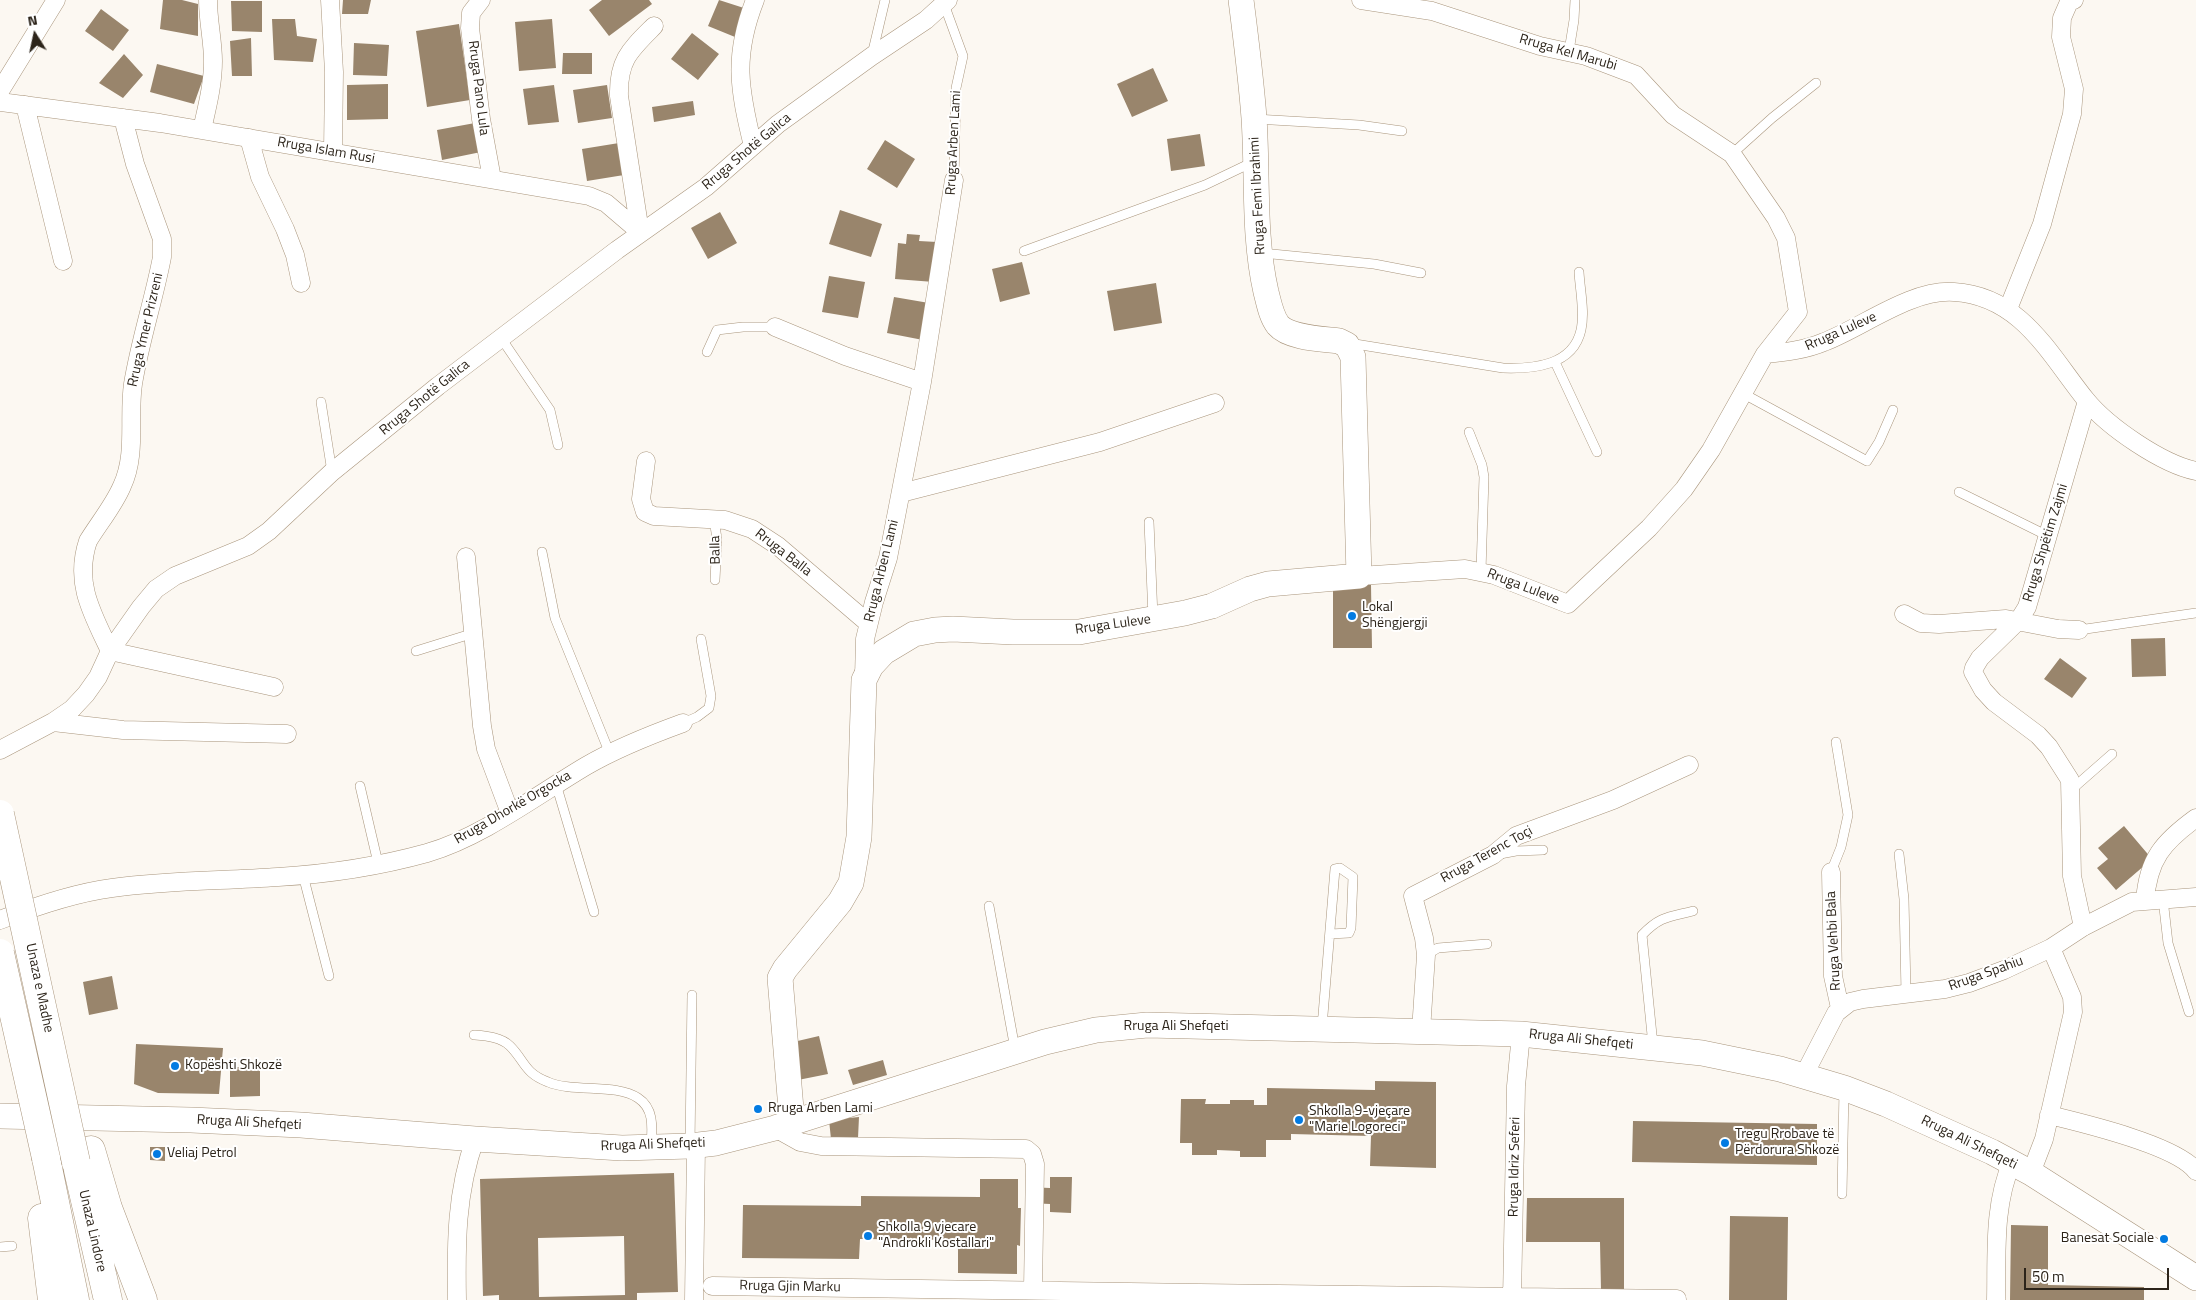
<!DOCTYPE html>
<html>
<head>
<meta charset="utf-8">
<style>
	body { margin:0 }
	#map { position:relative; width:2196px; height:1300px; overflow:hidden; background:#fcf8f2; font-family:"Titillium Web",sans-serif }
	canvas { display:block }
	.north { position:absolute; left:10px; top:10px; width:50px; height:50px; -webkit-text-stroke:4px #fff; paint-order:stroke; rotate:350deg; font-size:14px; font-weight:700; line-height:20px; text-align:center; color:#2c241a }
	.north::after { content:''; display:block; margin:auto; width:18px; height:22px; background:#2c241a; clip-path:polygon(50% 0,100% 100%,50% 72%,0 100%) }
	.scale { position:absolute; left:2024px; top:1268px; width:145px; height:22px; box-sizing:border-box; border:2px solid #2c241a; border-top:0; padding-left:6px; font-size:15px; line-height:18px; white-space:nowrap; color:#2c241a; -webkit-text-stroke:4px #fff; paint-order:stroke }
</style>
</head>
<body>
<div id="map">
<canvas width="2196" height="1300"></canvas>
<div class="north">N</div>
<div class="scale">50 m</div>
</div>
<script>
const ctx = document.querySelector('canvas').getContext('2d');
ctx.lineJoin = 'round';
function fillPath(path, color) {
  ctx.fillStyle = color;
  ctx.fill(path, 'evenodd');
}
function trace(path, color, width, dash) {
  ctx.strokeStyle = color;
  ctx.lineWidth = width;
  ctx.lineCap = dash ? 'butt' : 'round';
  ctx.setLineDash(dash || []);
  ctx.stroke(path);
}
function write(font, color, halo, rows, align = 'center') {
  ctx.font = font + ' "Titillium Web",sans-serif';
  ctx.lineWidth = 4;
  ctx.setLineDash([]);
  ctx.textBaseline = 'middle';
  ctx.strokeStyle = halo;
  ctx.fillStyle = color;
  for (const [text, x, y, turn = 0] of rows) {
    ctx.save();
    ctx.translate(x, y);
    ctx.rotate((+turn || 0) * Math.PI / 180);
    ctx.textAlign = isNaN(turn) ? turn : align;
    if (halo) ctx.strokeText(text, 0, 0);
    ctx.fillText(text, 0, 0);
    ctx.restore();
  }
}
fillPath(new Path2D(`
	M163,0H182L198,4V36L160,29Z
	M343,0H371L368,14H342Z
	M602,0H649L652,4L609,36L589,10Z
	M719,0L747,9L735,37L708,26Z
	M231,1H262V32L232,31Z
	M101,9L129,30L113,51L85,31Z
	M272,19H295L297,36L317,39L313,62L274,60Z
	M552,19L556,68L519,71L515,22Z
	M459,24L470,100L427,107L416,31Z
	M692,33L719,54L698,80L671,59Z
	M251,38L252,76H232L230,41Z
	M354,43L389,45L387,76L353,75Z
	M563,53H592V74H562Z
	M124,54L143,75L123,98L99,83Z
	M157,64L204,76L194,104L150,92Z
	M1153,68L1168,101L1132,117L1117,84Z
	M388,84V119L347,120V85Z
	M554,85L559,122L528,125L523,89Z
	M607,85L612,118L578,123L573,90Z
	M693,101L695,115L654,122L652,107Z
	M475,123L481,152L442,160L437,130Z
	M1200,134L1205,166L1171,171L1167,139Z
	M885,140L915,159L897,188L867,169Z
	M619,143L624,175L587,181L582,149Z
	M840,210L882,224L871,257L829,244Z
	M720,212L737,243L708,259L691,228Z
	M907,234L920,235L919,241L937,242L934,282L895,279L898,243L906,244Z
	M1022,262L1030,294L1000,302L992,269Z
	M829,276L865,282L858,318L822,312Z
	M1156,283L1162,323L1114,331L1107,291Z
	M894,297L929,303L923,340L887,333Z
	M1333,585H1371L1372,648H1333Z
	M2165,638L2166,676L2132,677L2131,639Z
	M2060,658L2087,678L2072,698L2044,679Z
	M2124,826L2152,859L2116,890L2097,868L2108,859L2098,848Z
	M112,976L118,1009L89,1015L83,982Z
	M819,1036L828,1074L798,1080L789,1043Z
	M136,1044L223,1048L219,1094L158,1093L134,1084Z
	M883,1060L887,1075L853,1085L848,1070Z
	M230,1067H260V1096L230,1097Z
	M1375,1081L1436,1082V1168L1370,1166L1371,1136L1291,1134V1140H1266V1157H1240V1151L1217,1150V1155H1192V1143H1180L1181,1099H1206L1205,1104H1230V1100H1254V1105H1267V1088L1375,1090Z
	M859,1117L858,1138L831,1139L829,1120Z
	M1633,1121L1817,1124V1165L1632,1162Z
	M150,1147H165V1161L150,1160Z
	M674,1173L678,1292L637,1293V1300H499V1295L483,1296L480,1179ZM624,1236L625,1295L539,1297L538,1238Z
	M1050,1177H1072L1071,1213L1050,1212V1204L1028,1203V1187L1050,1188Z
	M980,1179H1018V1208H1021L1020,1246L1017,1245V1274L958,1273V1240L860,1239L859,1259L742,1258L743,1205L861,1206V1196L980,1197Z
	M1527,1198H1624V1290H1601L1600,1242H1526Z
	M1730,1216L1788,1217L1787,1300H1729Z
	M2011,1225L2048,1226V1285L2144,1287V1300H2010Z`), '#99856c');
const lane = new Path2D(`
	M944,4L963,56L956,88L954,180
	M1569,51L1574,20L1575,0
	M872,55L885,0
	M1255,119L1359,125L1402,131
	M1732,154L1772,118L1816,83
	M1024,251L1205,185L1253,162
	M1262,253L1374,264L1421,273
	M501,338L550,410L558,445
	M1349,343L1503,368C1533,369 1573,366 1581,330C1585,312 1580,290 1579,272
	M707,352L717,330L743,327H775
	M1555,362L1597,452
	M1744,394L1867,461L1879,442L1893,410
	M321,402L332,472
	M1469,432L1482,465L1484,477L1481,571
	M1959,492L2048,536
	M714,519L717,539L715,580
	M1149,522L1153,617
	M542,552L555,618L610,754
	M2079,630L2196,613
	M416,651L474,633
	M683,723L697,717L709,708L711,696L701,639
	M556,784L594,912
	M360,786L378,863
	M2071,790L2112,754
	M1500,854L1516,851L1543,850
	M1899,854L1904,899L1906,993
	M1831,872L1841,847L1848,815L1836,742
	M303,875L329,976
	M2163,899L2168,943L2189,1012
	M989,906L1015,1049
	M1426,955L1438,948L1487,944
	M1322,1027L1335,869L1340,868L1353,877L1351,928L1349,933L1330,934
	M474,1035C486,1036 501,1037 510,1046C525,1061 524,1073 548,1082C574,1093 616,1083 638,1098C655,1109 652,1129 651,1147
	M1653,1045L1642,935C1660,916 1669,917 1693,911
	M690,1145L692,995
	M1842,1194L1844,1089
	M0,1247L12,1246`);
const street = new Path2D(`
	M330,0L334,72L333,152
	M481,0L471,13L470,28L481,119L492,179
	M1361,0L1432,11L1540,46L1586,56L1636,75L1673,115L1732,154L1776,218L1786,238L1798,312L1765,354
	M0,91L56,0
	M0,102L160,123L589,196L606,203L640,232
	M25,105L63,261
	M123,118L135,164L162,239V257C154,299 140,341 133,384C128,417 137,454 122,486C114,505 99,523 88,541C74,583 92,613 110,651L274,687
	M202,130C207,107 213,85 213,61C213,41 208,21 208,0
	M249,138L260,177L285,229L295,255L301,283
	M753,146C739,89 733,56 755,0
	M640,232L619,96C618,60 630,50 654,26
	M2008,309L2042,224L2072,114L2074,89L2061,37L2062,18L2069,2L2074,0
	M775,327L845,356L922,382
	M646,461L641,499L645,512L654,516L725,520L752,529L778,546L868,623
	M901,493L1100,442L1215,403
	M466,557L482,726L486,749L510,813
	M1359,576L1465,569L1494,575L1568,604L1649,528L1684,489L1711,450L1765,354C1786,352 1805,350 1824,342C1863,327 1911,289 1954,292C2021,296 2049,354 2086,400C2108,427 2162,464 2196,471
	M1904,614L1921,623L1939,624L2006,619L2058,629L2079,630
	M864,678L865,639L874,602L888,558L922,382L954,180
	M53,722L123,730L287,734
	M0,750L53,722L72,709L86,694L98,677L110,651L141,607L156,589L175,576L248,546L269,531L332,472L438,386L617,250L706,187L778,124L872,56L926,20L948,0
	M1831,872L1833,976L1840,1008
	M2145,901C2148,859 2163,842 2196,818
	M0,920C36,906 74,893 112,888C168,880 223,881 278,877C328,874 380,866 427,853C482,837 537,795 586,766C617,748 650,735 683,723
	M2083,927L2072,876L2070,780L2049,747L2038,735L1994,702L1983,690L1973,672L1974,668L1980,658L2019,620L2027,607L2087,401
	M1421,1031L1426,955L1424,938L1413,896L1493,855L1516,836L1613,800L1689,765
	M1804,1075L1836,1013L1850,1002L1863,999L1945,989L1969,983L2004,970L2051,948L2083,927L2132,902L2196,897
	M2049,1115C2082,1123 2176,1145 2196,1171
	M775,1128L800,1142L821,1146L1026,1149L1032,1154L1035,1164L1033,1289
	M2031,1173L2044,1139L2073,1012L2072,997L2051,948
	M712,1286C1034,1289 1355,1297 1677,1299
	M457,1300C456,1243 456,1193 475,1139
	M694,1300L696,1145
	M1512,1300L1516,1086L1521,1034
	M1996,1300C1997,1255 1993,1205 2012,1162`);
const secondary = new Path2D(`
	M0,1116L191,1120L301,1125L475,1139L622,1148L690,1146L716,1143L775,1128L1045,1042L1096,1030L1147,1025L1521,1034L1702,1053L1780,1069L1844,1088L1886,1104L1992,1152L2031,1173L2196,1278
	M792,1121L780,978L785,969L840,902L851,883L859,837L864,680L871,666L884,652L914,634L935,630L953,629L1013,632H1079L1185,613L1212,606L1250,589L1268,584L1359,576L1353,357L1347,345L1339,341C1323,339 1289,338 1278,325C1271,316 1269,303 1266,292C1253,235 1258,176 1254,118C1251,78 1246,39 1241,0`);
const highway = new Path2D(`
	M91,1150L108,1208L143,1300
	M46,1158L75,1300
	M78,1170L108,1300
	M42,1218L52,1300`);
trace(lane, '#a9957c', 10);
trace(street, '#a9957c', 19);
trace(secondary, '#a9957c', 26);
trace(highway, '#a9957c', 29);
trace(lane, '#fff', 9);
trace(street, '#fff', 18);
trace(secondary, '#fff', 25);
trace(highway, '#fff', 28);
const highwayBridge = new Path2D(`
	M0,814L76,1162
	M0,953L46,1158`);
trace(highwayBridge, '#a9957c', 29, []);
trace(highwayBridge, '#fff', 28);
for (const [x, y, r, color] of [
	[1352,616,5,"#037be2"],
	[175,1066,5,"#037be2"],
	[758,1109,5,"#037be2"],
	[1299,1120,5,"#037be2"],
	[1725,1143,5,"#037be2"],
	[157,1154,5,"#037be2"],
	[868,1236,5,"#037be2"],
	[2164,1239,5,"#037be2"]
]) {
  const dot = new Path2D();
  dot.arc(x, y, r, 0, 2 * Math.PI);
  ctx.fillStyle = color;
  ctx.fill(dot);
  trace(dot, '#fff', 2);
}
write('14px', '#2c241a', '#fff', [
	["Rruga Kel Marubi",1568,53,16],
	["Rruga Pano Lula",478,88,83],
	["Rruga Arben Lami",954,143,-87],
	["Rruga Islam Rusi",326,151,10],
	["Rruga Shotë Galica",747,152,-40],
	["Rruga Femi Ibrahimi",1258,196,-93],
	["Rruga Ymer Prizreni",146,330,-77],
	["Rruga Luleve",1841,332,-24],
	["Rruga Shotë Galica",425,398,-39],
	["Rruga Shpëtim Zajmi",2046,543,-73],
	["Balla",716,550,-91],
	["Rruga Balla",783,553,38],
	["Rruga Arben Lami",882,571,-76],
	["Rruga Luleve",1523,587,21],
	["Rruga Luleve",1113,625,-8],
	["Rruga Dhorkë Orgocka",513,808,-30],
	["Rruga Terenc Toçi",1487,855,-29],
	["Rruga Vehbi Bala",1834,941,-93],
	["Rruga Spahiu",1986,974,-20],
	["Unaza e Madhe",39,988,78],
	["Rruga Ali Shefqeti",1176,1027],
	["Rruga Ali Shefqeti",1581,1040,6],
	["Rruga Ali Shefqeti",249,1123,3],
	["Rruga Ali Shefqeti",1969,1143,26],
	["Rruga Ali Shefqeti",653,1145,-2],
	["Rruga Idriz Seferi",1515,1167,-89],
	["Unaza Lindore",92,1231,77],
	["Rruga Gjin Marku",790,1287,1]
]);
write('14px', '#2c241a', '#fff', [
	["Lokal",1362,608],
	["Shëngjergji",1362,624],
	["Kopështi Shkozë",185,1066],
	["Rruga Arben Lami",768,1109],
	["Shkolla 9-vjeçare",1309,1112],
	["\"Marie Logoreci\"",1309,1128],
	["Tregu Rrobave të",1735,1135],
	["Përdorura Shkozë",1735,1151],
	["Veliaj Petrol",167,1154],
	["Shkolla 9 vjecare",878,1228],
	["\"Androkli Kostallari\"",878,1244],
	["Banesat Sociale",2154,1239,"right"]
], 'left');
</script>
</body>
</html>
